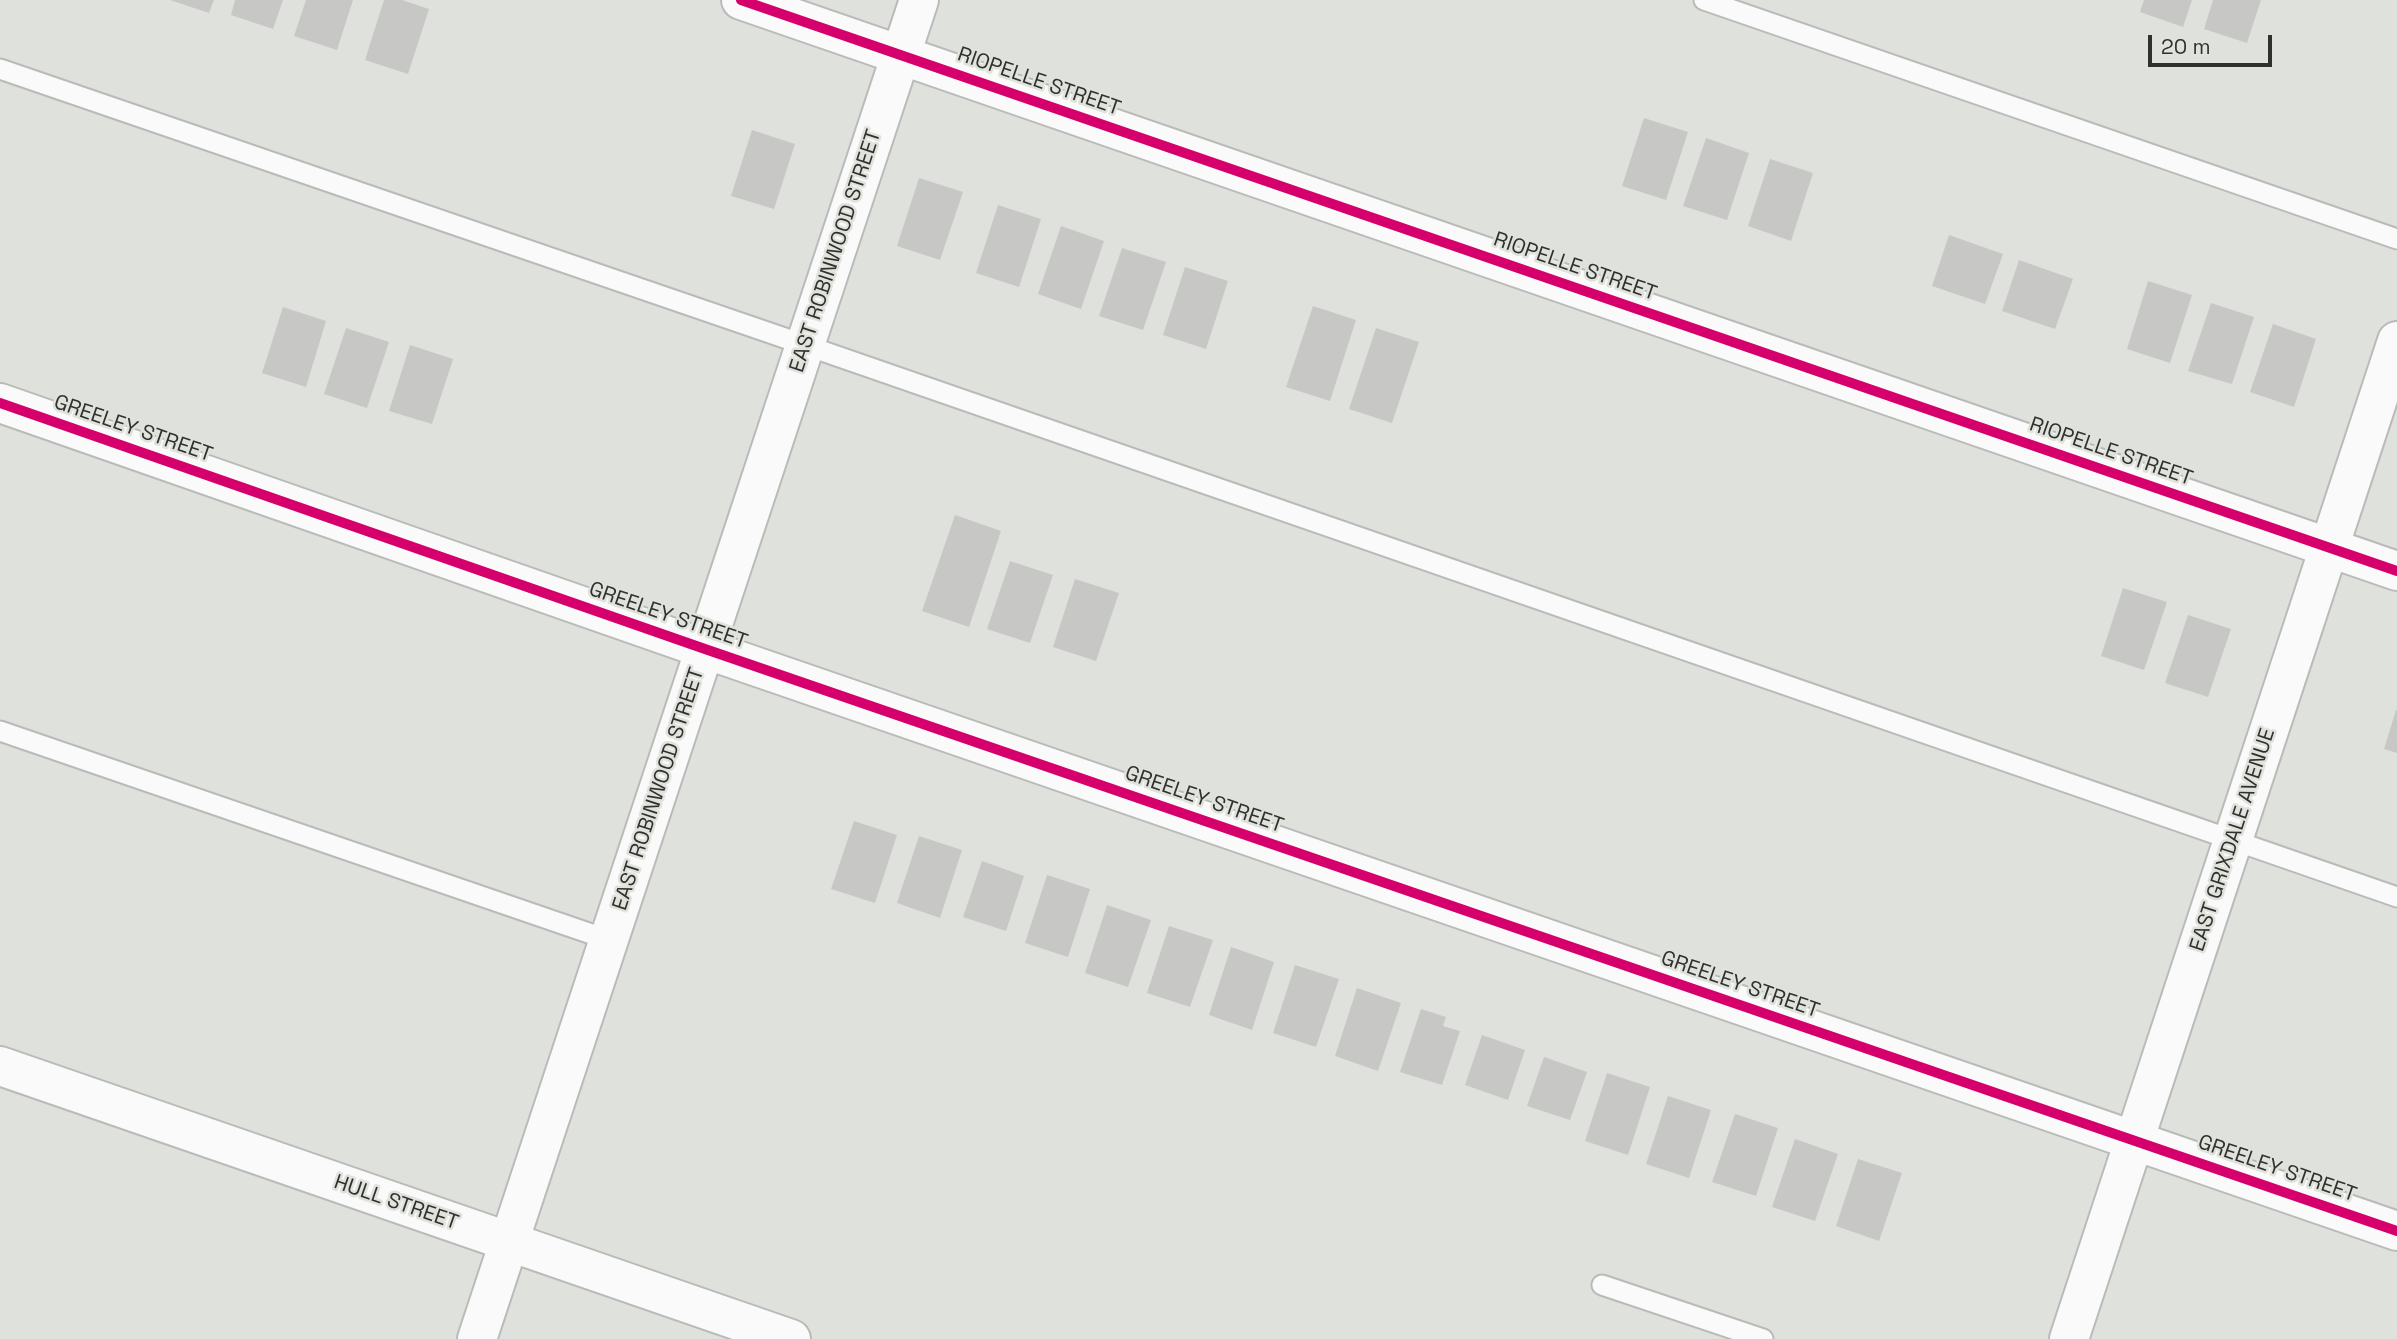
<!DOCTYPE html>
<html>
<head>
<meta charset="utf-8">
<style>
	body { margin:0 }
	#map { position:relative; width:2397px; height:1339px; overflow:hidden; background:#dfe1dd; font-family:"Space Grotesk",sans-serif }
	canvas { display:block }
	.scale { position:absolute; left:2148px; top:35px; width:124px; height:32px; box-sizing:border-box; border:4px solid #30312f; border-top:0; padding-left:9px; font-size:21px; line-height:24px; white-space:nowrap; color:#30312f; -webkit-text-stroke:5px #e0e2dc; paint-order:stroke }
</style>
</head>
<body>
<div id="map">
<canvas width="2397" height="1339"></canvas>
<div class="scale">20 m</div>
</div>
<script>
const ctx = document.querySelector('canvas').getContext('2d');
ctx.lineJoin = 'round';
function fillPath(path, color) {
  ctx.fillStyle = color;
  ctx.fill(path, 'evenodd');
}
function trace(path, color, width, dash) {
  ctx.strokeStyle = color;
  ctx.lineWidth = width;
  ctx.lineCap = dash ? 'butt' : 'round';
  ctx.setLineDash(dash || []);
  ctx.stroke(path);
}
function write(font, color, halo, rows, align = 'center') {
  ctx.font = font + ' "Space Grotesk",sans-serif';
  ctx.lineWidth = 5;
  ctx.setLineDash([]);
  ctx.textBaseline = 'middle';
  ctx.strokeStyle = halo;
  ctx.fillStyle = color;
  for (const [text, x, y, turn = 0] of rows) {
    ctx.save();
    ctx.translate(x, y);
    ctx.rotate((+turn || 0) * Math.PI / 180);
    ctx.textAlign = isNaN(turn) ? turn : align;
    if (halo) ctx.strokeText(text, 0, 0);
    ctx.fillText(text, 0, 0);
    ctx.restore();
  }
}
fillPath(new Path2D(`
	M170,0H214L209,13Z
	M235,0H283L273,29L231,15Z
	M306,0H353L337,50L294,36Z
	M384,0H402L429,9L408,74L365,60Z
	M2144,0H2192L2183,27L2140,12Z
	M2213,0H2261L2247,43L2204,29Z
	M1644,118L1688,132L1666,200L1622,186Z
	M752,130L795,144L774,209L731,196Z
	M1706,138L1749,153L1727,220L1683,206Z
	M1770,159L1813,173L1791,241L1748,226Z
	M919,178L963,192L940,260L897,246Z
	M998,205L1041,219L1019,287L976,273Z
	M1061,226L1104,241L1081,309L1038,294Z
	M1949,235L2003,254L1985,304L1932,286Z
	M1122,248L1166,262L1143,330L1099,316Z
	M2019,260L2073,279L2055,329L2002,311Z
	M1185,267L1228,281L1206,349L1163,335Z
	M2148,281L2192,295L2170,363L2127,349Z
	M2211,303L2254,317L2232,384L2188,371Z
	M1313,306L1356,320L1330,401L1286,387Z
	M283,307L326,321L306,387L262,373Z
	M2273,324L2316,339L2294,407L2250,392Z
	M346,328L389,342L367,408L324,394Z
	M1376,328L1419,342L1392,423L1349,409Z
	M410,345L453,359L432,424L389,411Z
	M955,515L1001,531L969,627L922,611Z
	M1010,561L1053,575L1030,643L987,629Z
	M1075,579L1119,593L1096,661L1053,647Z
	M2123,588L2167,602L2144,670L2101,656Z
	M2188,615L2231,629L2208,697L2165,683Z
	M2396,710H2397V753L2384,749Z
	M854,821L897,835L875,903L831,889Z
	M919,836L962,850L940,918L897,903Z
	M982,861L1024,876L1006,931L963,917Z
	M1047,875L1090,889L1068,957L1025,943Z
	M1107,905L1151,920L1128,987L1085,973Z
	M1169,926L1213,940L1190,1007L1147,993Z
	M1231,947L1274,962L1252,1030L1209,1015Z
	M1295,965L1339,979L1316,1047L1273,1033Z
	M1357,988L1401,1003L1378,1071L1335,1056Z
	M1421,1009L1446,1017L1443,1026L1460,1031L1442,1085L1400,1072Z
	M1482,1035L1525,1050L1508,1100L1465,1085Z
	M1544,1057L1587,1072L1570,1120L1527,1106Z
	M1607,1073L1650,1087L1628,1155L1585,1141Z
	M1668,1096L1711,1110L1689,1178L1646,1164Z
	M1735,1114L1778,1128L1756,1196L1712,1182Z
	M1795,1139L1838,1154L1815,1221L1772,1207Z
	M1858,1159L1902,1173L1879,1241L1836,1226Z`), '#c7c8c5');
const service = new Path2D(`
	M1704,0L2397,239
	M0,69L805,345L2397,897
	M0,731L609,940
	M1602,1285L1763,1339`);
const minor = new Path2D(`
	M741,0L2397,571
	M0,403L705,649L2397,1231
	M0,1066L791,1339
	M477,1339L919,0
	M2069,1339L2397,341`);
trace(service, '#babbb9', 23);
trace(minor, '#babbb9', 42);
trace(service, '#fafafa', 19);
trace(minor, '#fafafa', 38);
trace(new Path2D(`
	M741,0L2397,571
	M0,403L705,649L2397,1231`), '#d6006c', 10);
write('21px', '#30312f', '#e0e2dc', [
	["RIOPELLE STREET",1039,82,19],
	["EAST ROBINWOOD STREET",836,251,-72],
	["RIOPELLE STREET",1575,267,19],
	["GREELEY STREET",133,429,19],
	["RIOPELLE STREET",2111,452,19],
	["GREELEY STREET",668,616,19],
	["EAST ROBINWOOD STREET",659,789,-72],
	["GREELEY STREET",1204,800,19],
	["EAST GRIXDALE AVENUE",2233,840,-72],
	["GREELEY STREET",1740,985,19],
	["GREELEY STREET",2277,1169,19],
	["HULL STREET",396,1203,19]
]);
</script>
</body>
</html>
